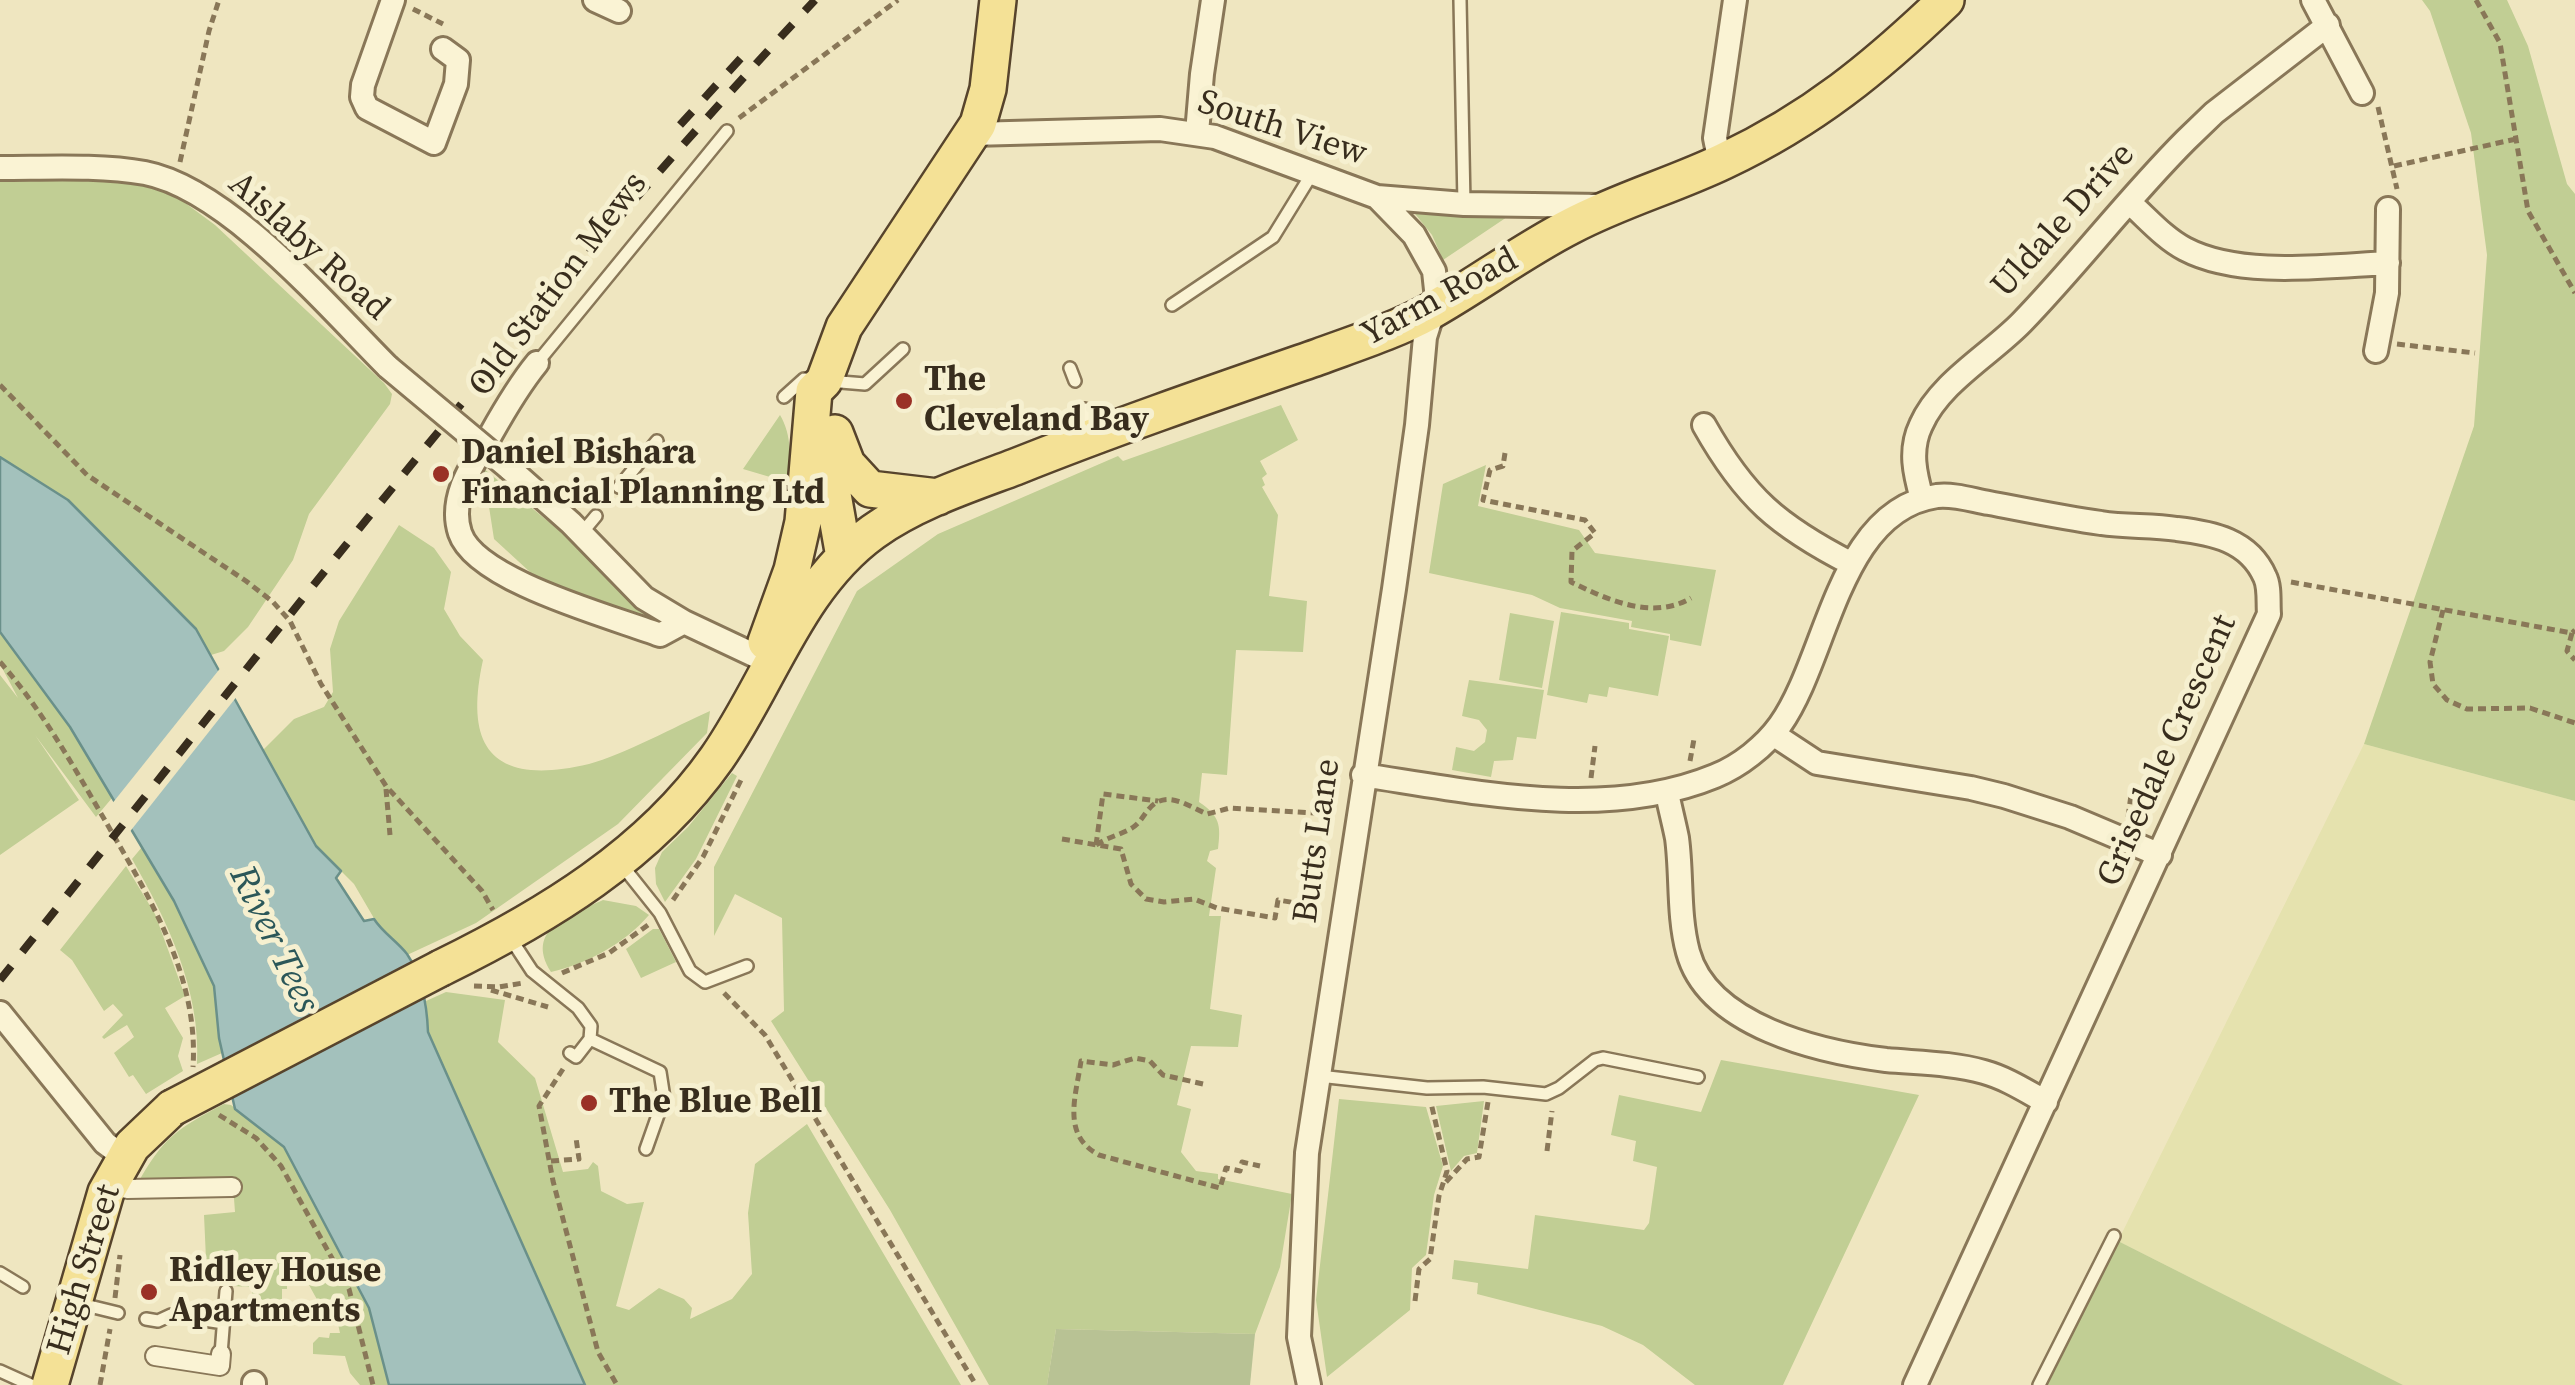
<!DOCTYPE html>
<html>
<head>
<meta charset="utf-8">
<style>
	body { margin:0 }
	canvas { display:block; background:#efe6c0 }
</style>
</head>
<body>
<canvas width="2575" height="1385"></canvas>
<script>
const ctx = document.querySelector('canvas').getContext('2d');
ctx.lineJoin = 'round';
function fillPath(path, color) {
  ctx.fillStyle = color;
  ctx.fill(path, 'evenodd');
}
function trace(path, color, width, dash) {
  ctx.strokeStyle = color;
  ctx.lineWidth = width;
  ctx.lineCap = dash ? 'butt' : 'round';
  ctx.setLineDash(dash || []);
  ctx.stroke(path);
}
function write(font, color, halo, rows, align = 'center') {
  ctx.font = font + ' "Source Serif 4",serif';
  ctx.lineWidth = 10;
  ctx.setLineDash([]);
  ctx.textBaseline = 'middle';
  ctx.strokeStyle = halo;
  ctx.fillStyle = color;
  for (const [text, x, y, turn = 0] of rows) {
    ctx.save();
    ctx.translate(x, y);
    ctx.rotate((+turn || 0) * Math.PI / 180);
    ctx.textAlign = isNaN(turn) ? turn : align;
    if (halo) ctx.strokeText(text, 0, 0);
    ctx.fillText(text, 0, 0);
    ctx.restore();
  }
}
fillPath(new Path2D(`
	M2364,744L2575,801V1385H2403L2118,1241Z`), '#e5e2ae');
fillPath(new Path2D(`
	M2422,0H2507L2528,46L2567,184L2575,194V801L2364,744L2474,426L2487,255L2471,133L2430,11Z
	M117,177L165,188L215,225L384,383L392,394L390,404L309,514L293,560L248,627L224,651L211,655L196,629L68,500L0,457V182Z
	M1412,210L1513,213L1443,260L1432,235Z
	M1281,405L1298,440L1260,461L1267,474L1262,478L1265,485L1262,487L1278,515L1269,596L1307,601L1303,652L1236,650L1227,775L1202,773L1199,802C1220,816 1221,825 1218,849L1210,851L1207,861L1216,868L1209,916H1221L1210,1009L1242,1015L1238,1047L1191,1046L1177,1105L1191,1109L1181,1152L1196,1171L1218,1174V1179L1292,1194L1280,1267L1255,1334L1056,1329L1047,1385H989L890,1210L771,1021L784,1011L782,918L735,894L714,936V867L857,591L938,534L1118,456L1123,461Z
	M780,415C792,435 791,459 787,482L743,469Z
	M1486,465L1478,506L1579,530L1595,553L1716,570L1701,646L1670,640V634L1631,627L1632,621L1560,608L1532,595L1429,573L1443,484Z
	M483,468L577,545L640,612L648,615L646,620L528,577L530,572L494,539Z
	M399,525L434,548L451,572L444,609L460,636L483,660C463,751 495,786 589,764C623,755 676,726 710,711L707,733L618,824L476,923L407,955L382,932L354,884L316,846L263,750L294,719L324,707L333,692L330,649L339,621Z
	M1561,612L1629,623V629L1669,636L1658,696L1609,687L1607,697L1589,694L1587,703L1547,695Z
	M1510,613L1554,621L1542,688L1499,680Z
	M0,632L70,726L112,798L96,817L35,735L79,800L0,855V675L18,698L0,664Z
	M1469,680L1544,690L1536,739L1517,737L1513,760L1494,761L1491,777L1452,770L1456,747L1474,751L1485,742L1487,730L1479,720L1462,716Z
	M732,773L737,776L696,859L665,902L656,884L655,868L662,852L688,827Z
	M142,847L174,901L214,986L222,1053L197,1064C201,991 168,922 132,859Z
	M126,866L155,914L185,996L165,1008L183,1038L178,1056L183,1071L146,1094L133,1075L129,1077L114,1053L134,1037L127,1025L104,1039L102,1037L123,1015L113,1004L104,1011L72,960L60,950Z
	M603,900L636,906L649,915C624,944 588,963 551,972C524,929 570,915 603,900Z
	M653,929H659L676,962L641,978L626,949Z
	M446,992L505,1000L498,1042L535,1078L563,1172L588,1169L593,1162L598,1166L601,1191L627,1204L644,1202L616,1306L629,1310L659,1288L684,1299L692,1308L690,1319L732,1299L752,1274L748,1213L755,1164L807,1124L961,1385H585L428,1032L426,1001Z
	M1721,1060L1919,1095L1783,1385H1695L1643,1345L1602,1326L1477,1294L1478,1283L1452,1279L1454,1260L1528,1269L1535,1215L1644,1230L1649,1223L1657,1167L1633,1161L1636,1141L1611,1135L1619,1095L1701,1112Z
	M1339,1099L1426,1107L1443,1166L1434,1195L1426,1255L1412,1268L1410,1310L1327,1377L1316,1300Z
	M1484,1101L1477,1153L1464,1156L1451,1171L1436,1106Z
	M224,1104L231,1105L284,1147L369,1308L389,1385H360L350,1373L345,1356L313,1354V1343L319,1337L329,1338L330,1333H340L334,1306L320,1305L309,1285H287V1289H282V1300L276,1305L252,1304V1287L231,1286L228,1261L206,1259L204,1215L235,1212L233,1185H137C162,1138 178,1128 224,1104Z
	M2118,1241L2403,1385H2045Z`), '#c1ce94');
fillPath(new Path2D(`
	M1056,1329L1255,1334L1250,1385H1047Z`), '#b8c294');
const water = new Path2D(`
	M0,457L68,500L196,629L316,846L341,871L336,878L364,921L374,919C383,933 397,941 407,954C422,976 427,1006 428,1032L585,1385H389L369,1308L284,1147L235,1109L219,1038L214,986L174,901L70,727L0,632Z`);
fillPath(water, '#a3c1bc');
trace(water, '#6a908a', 2.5);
fillPath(new Path2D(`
	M222,666L238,695L128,834L111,805Z`), '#efe6c0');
const service = new Path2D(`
	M1460,0L1464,204
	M1172,305L1273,237L1313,172
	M537,363L727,131
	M1070,368L1075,381
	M784,397L804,379L865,384L903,349
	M1085,409L1094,433
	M619,487L657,441
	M581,534L596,516
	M621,864L660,913L690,971L705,982L747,966
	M511,939L532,971L578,1008L591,1026L590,1039L576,1057L570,1053
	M590,1039L660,1072L664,1098L646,1149
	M1319,1076L1427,1088L1483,1087L1546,1094L1559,1088L1595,1060L1603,1058L1698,1077
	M0,1273L23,1287
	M77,1303L118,1313
	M146,1319L158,1321L171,1315L224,1323
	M221,1354L226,1291
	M0,1371L31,1385
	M2039,1385L2114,1236`);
const pedestrian = new Path2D(`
	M127,1189L232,1187
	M155,1356L220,1366L221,1354`);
const minor = new Path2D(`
	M393,0L363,85L362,97L367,108L434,143L456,84L458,60L443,49
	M595,0L619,11
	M2313,0L2362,93
	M1197,133L1202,74L1213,0
	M972,134L1160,129L1215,137L1377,197L1414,235L1434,271L1437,299L1425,337L1417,425L1394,589L1307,1153L1299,1337L1309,1385
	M1720,163L1715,138L1735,0
	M0,168C47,168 99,165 145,173C228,189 329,308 388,367
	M1377,197L1464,204L1602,206
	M2130,203C2147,218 2164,238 2185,249C2240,278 2327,266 2388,263
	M2376,351L2387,293L2388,209
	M537,363C519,385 505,409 491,434C474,462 448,497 460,533C476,581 613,617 660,635L684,622
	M1704,425C1745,498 1778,526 1852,564
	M509,468L571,523L644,598L684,622L771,663
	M1922,499C1915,474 1909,450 1921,425C1940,382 1990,355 2022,322C2079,263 2128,198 2186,140L2214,113L2328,25
	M1773,734L1817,763L1971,788L2004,796L2070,817L2160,855
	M1363,775C1475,792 1606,821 1715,776C1740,766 1765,746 1780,725C1828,658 1838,510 1937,496C1954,494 1972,500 1989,503C2026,510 2064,518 2101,523C2126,527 2152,525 2177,529C2212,533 2249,540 2265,577C2270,587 2268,603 2269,614L1915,1385
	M1667,793C1670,808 1674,823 1677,838C1682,875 1678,915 1688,952C1708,1026 1820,1052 1886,1060C1919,1063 1952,1063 1984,1072C2006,1078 2026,1091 2046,1102
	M0,1013L105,1143L124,1157
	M254,1385V1383`);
const primary = new Path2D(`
	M835,433L847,464L870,489L938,497
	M828,440L831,483L844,557
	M766,642L792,570L803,522L814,391L824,381L844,327L978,124L988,89L998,0
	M441,968C545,917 649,855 717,758C769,684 797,587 873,532C915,502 967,485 1015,467C1115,427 1217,392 1318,357C1356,343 1394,331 1429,312C1477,285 1522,251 1571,226C1620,200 1674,185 1724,161C1813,119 1875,68 1946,0
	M50,1385L106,1192L132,1146L172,1108`);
trace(service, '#897758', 16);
trace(pedestrian, '#897758', 22);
trace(minor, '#897758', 28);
trace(primary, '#57442c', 40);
trace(new Path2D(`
	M2476,0L2500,43L2528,211L2575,293
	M413,9L443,24
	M2378,107L2397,189
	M739,118L898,0
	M180,162L209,31L219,0
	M2394,166L2516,139
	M2397,344L2475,353
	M0,385L87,475L246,581L273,602L290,621L321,684L386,786L482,891L493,910
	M1505,453L1503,466L1490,470L1483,500L1585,520L1595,533L1572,551L1571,582C1606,599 1652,621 1691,598
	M2291,582L2572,633L2575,630
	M2443,610L2430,662L2433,684L2447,700L2467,709L2530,708L2575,723
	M2572,633L2567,651L2575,660
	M0,662C42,710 71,762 103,817C147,894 199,974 193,1067
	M1690,761L1694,739
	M1591,778L1595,746
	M386,789L390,835
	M2128,817L2131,795
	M1062,839L1121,849L1131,884L1146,899L1164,902L1194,899L1217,908L1275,918L1278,900L1315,906
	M1096,845C1108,837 1120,835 1132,828C1140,823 1143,816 1148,810C1166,788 1187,806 1207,814L1230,808L1316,813
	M1096,845L1103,794L1158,801
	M673,900L703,857L741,780
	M562,973L609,953L648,925
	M474,986L499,987L523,983
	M491,990L548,1007
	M724,993L765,1035L976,1385
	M563,1069L539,1106L553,1181L598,1352L617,1385
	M1203,1084L1163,1075L1150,1061L1135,1058L1113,1065L1081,1061C1076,1096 1061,1135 1099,1155L1220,1188L1226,1168L1240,1171L1242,1162L1260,1166
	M219,1115L256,1138L281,1166L349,1289L373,1385
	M1547,1151L1552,1111
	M551,1161L579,1159L576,1138
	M1446,1182L1467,1159L1479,1157L1488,1102
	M115,1298L120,1255
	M1415,1301L1419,1269L1430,1259L1439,1196L1447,1171L1431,1103
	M100,1385L110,1329`), '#897758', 5, [8, 5]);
trace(service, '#faf3d4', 11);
trace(pedestrian, '#faf3d4', 18);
trace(minor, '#faf3d4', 22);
trace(primary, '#f4e196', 35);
trace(new Path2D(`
	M680,125L751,47
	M0,980C264,647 524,311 815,0`), '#382d1d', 8, [18, 18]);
const minorBridge = new Path2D(`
	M388,367L509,468`);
const primaryBridge = new Path2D(`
	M172,1108L441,968`);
trace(minorBridge, '#897758', 28, []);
trace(primaryBridge, '#57442c', 40, []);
trace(minorBridge, '#faf3d4', 22);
trace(primaryBridge, '#f4e196', 35);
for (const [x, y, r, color] of [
	[904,401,10,"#9a3126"],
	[441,474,10,"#9a3126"],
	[589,1103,10,"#9a3126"],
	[149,1292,10,"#9a3126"]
]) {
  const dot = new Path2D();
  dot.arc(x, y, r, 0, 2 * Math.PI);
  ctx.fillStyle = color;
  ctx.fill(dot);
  trace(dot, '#f6f0d0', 4);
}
write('35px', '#382d1d', '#f6f0d0', [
	["South View",1282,129,18],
	["Uldale Drive",2064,221,-48],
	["Aislaby Road",308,247,42],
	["Old Station Mews",559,285,-53],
	["Yarm Road",1440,298,-28],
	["Grisedale Crescent",2168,751,-66],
	["Butts Lane",1318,841,-82],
	["High Street",85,1270,-73]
]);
write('bold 35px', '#382d1d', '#f6f0d0', [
	["The",924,381],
	["Cleveland Bay",924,421],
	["Daniel Bishara",461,454],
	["Financial Planning Ltd",461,494],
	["The Blue Bell",609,1103],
	["Ridley House",169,1272],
	["Apartments",169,1312]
], 'left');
write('italic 38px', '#2b5759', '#f6f0d0', [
	["River Tees",273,940,64]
]);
</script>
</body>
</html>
